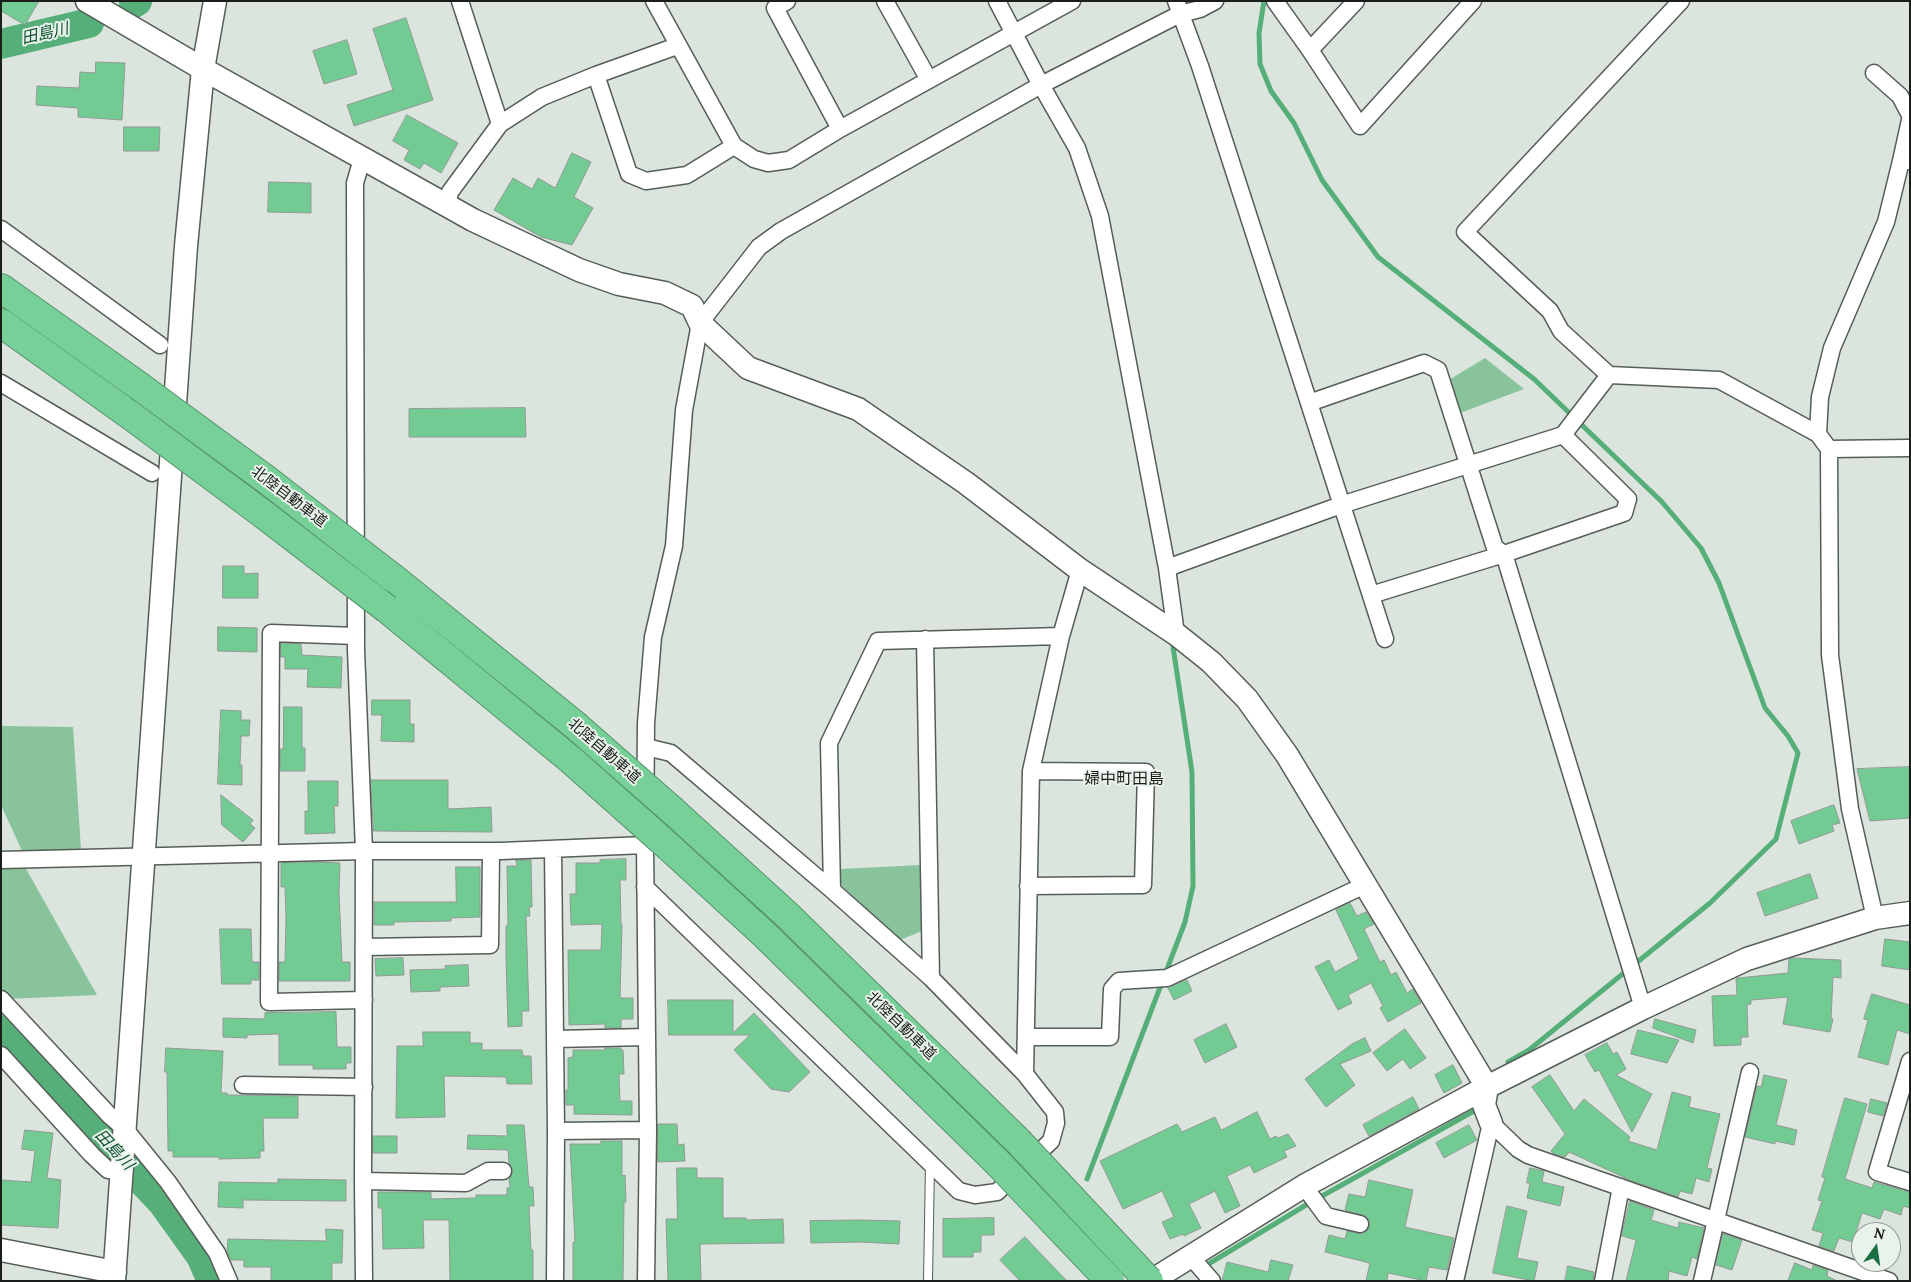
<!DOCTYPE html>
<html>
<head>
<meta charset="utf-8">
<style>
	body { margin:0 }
	#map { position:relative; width:1911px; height:1282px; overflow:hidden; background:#dbe5de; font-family:Lora,serif }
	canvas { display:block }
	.frame { position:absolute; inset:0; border:2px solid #1a1e1b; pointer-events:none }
	.north { position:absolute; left:1851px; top:1222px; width:50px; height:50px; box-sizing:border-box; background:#e9f2eb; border:1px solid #969d98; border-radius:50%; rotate:14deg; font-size:14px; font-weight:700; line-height:20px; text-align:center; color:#1a1e1b }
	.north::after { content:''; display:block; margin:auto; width:18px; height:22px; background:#1b7143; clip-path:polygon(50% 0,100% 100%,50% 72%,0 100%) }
</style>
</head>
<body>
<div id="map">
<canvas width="1911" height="1282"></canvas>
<div class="frame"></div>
<div class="north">N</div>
</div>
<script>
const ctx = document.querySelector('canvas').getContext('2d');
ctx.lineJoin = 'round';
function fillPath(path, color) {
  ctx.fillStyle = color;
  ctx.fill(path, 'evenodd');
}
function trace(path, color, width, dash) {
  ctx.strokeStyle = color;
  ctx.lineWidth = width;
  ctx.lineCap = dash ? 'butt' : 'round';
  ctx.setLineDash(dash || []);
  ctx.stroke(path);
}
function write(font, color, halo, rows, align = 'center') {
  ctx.font = font + ' Lora,"Noto Sans JP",serif';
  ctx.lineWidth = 4;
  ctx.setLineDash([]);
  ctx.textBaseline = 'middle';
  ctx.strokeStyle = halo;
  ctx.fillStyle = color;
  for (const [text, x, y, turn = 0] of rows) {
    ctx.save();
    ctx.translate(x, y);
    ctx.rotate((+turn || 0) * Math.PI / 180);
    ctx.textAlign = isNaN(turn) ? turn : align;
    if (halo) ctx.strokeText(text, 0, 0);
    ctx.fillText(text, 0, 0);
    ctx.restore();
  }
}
fillPath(new Path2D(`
	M1485,358L1524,389L1460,413L1449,380Z
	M1,726L73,727L81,850L23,853L1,805Z
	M921,865L922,931L900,940L842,886L839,879L840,869Z
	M25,867L97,995L6,999L1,994V869Z`), '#88c39c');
trace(new Path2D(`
	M1264,1L1259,33L1260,64L1271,91L1294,123L1322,180L1378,257L1534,379L1662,502L1701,548L1719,583L1765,708L1788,736L1798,753L1776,839L1710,903L1529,1050L1508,1062
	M1087,1179L1185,922L1193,886L1192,772L1173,647
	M1210,1263L1306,1205L1474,1111`), '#56af79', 5);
trace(new Path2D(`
	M134,3L137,1
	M1,44L89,23
	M1,1030L163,1203L201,1256L212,1281`), '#56af79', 30);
const building = new Path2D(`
	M1,1H39L25,25L1,11Z
	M406,18L433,100L354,126L347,105L393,90L373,29Z
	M347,40L357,74L324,84L313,51Z
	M96,62L125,63L122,120L78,117V108L36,105L37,86L79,88L80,72L95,73Z
	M407,115L458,143L441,173L424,163L420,169L404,160L409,150L393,141Z
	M124,127H160L159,151H124Z
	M572,153L591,162L574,197L593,208L572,245L541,237L494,210L513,178L532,189L538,178L555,188Z
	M269,182L311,183V213L268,212Z
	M525,408L526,437H409V409Z
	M223,566H244V574L258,573V598H223Z
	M218,627L257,628V652L218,651Z
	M281,643L301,644L302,655L342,657L341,688L307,687L308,669H285V657H281Z
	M372,700H410V724H414V742L381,741L382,715H372Z
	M284,707H302V748H305V771H280V749H283Z
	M221,710L241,711V720H250L249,736H241L240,765H242V785L218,784Z
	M1910,767V818L1870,821L1857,769Z
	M371,780H448V809L491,807L492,832L374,831Z
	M308,781H338V806H334L335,833L305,834V811H308Z
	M221,795L253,820L250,824L255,828L243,842L222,825Z
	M1834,805L1840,823L1832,825L1834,831L1799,844L1791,821Z
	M626,859V880H620L621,924H622L620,998H633V1019H621V1028H605V1024L569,1025L568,950H601L602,924L571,925L570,894H576V863H600V860Z
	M516,860H531L532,907H529L530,916H526L529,1011H522V1026L508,1027L506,958V926H508L507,866H517Z
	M315,862L340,863L339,893L342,962H350V981H279V962H285L286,918L285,887H281V863Z
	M456,867H480V917L451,918V921L394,922V925H374V902H456Z
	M1810,874L1818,898L1765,916L1757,893Z
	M1350,903L1357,916L1366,912L1374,924L1364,929L1380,962L1384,960L1391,975L1396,972L1407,993L1413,989L1421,1003L1388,1022L1380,1008L1383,1006L1371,983L1348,995L1352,1003L1338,1010L1315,967L1329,960L1335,972L1359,959L1336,910Z
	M220,929H251L252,962H259V980H251V984H222Z
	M1885,939L1910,942V970L1882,966Z
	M403,958L404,975L376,976L375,959Z
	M1793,958L1841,960V978L1833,977L1831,1019H1833L1830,1032L1783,1024L1788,997L1751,1000V1004L1747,1005L1748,1037H1741V1045L1714,1046L1712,996L1737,995L1736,979L1738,978L1788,973L1789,959Z
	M468,965L469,986L440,987V991L411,992L410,970L446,969L445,966Z
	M1187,980L1192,991L1174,1000L1168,988Z
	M1872,994L1910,1005V1034L1897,1030L1888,1065L1858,1057L1868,1020L1864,1019Z
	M668,1000H733V1033L754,1013L810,1072L789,1092L771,1089L734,1050L750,1035H669Z
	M336,1012L337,1047H351V1063H346V1069H313V1065H279V1034L247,1035V1038L223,1037V1018L265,1019V1013Z
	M1655,1019L1696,1030L1693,1043L1653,1028Z
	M1226,1024L1237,1047L1205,1063L1194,1040Z
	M1405,1029L1426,1058L1410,1069L1403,1059L1387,1071L1373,1053Z
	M1638,1030L1679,1040L1667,1063L1631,1054Z
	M423,1032H470V1043H482V1050H522L523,1056H531L532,1084H507L506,1077L444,1076L445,1117L396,1118L397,1046H423Z
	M1365,1038L1371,1051L1340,1064L1355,1085L1326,1107L1305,1079L1352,1044Z
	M1607,1043L1613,1054L1617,1052L1626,1069L1616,1075L1652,1094L1632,1132L1599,1070L1595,1072L1585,1055Z
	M166,1048L223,1051L221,1093H227V1095L298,1096V1118H263L264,1151H260V1158L219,1159V1157H173V1151H168L167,1072H165Z
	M605,1048H621V1050H623L624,1074H619L620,1101H632V1115L574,1114V1105H566V1090H568V1058L573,1057V1050H605Z
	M1453,1065L1462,1083L1444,1093L1435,1075Z
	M1550,1075L1574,1111L1584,1099L1630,1137L1628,1141L1657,1150L1672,1092L1691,1097L1689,1107L1720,1114L1707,1168L1712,1169L1709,1182L1696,1178L1692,1194L1680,1191L1678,1197L1632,1181L1569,1152L1565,1157L1554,1154L1551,1151L1565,1134L1532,1087Z
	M1764,1075L1787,1080L1776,1125L1797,1130L1794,1145L1775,1141V1144L1745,1137L1757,1086L1761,1087Z
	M1413,1097L1419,1109L1369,1136L1363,1125Z
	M1845,1098L1867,1104L1845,1179L1872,1188L1874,1182L1910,1192V1208L1903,1206L1901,1215L1884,1209L1880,1219L1862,1213L1853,1242L1839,1238L1834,1251L1819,1246L1823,1233L1812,1230L1822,1201L1818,1200L1825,1178L1822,1177Z
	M1871,1099L1887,1103L1883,1116L1868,1112Z
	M1257,1112L1270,1139L1276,1136L1278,1138L1288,1134L1296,1146L1284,1151L1287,1157L1254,1173L1250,1165L1227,1176L1240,1206L1225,1213L1215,1191L1189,1204L1201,1228L1184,1236L1183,1234L1170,1239L1162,1222L1174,1217L1162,1191L1123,1209L1100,1161L1177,1124L1182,1132L1215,1117L1221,1130Z
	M658,1124H677L678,1145L684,1144L685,1161L658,1162Z
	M507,1125H524L529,1187H533L534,1206H529L531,1250H533V1281H450L449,1220H423L424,1248L383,1249L382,1208H378V1192H431V1199L476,1198V1195H507V1188H510L509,1179L513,1171L509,1163L508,1150L467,1149L468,1135L507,1136Z
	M1469,1125L1477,1140L1444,1158L1436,1143Z
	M25,1130L53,1133L47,1178L61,1180L58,1228L1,1225V1180L31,1182L35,1151L22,1149Z
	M373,1136H397V1153H373Z
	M601,1141H622V1176L625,1175L626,1202H624L623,1281H573V1242H575L570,1144H601Z
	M677,1168H697V1178H723V1218H746V1220L783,1219L784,1243L700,1244L701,1281H668L666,1219H677Z
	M1530,1168L1544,1171L1542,1182L1564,1187L1560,1206L1527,1198L1530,1183H1527Z
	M278,1179L346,1180V1201L243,1200V1208L218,1207L219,1182L278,1183Z
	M1369,1180L1413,1190L1405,1227L1454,1238L1447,1270L1429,1267L1426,1281L1388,1273L1387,1281H1366L1370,1263L1325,1252L1329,1235L1345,1239L1347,1231L1362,1234L1368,1230L1370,1222L1366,1216L1345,1210L1349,1194L1365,1197Z
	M1630,1201L1654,1210L1651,1220L1678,1228L1679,1222L1704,1228L1697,1259L1692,1257L1687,1276L1669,1271L1668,1281H1626L1636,1240L1622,1236Z
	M1507,1206L1527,1211L1517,1258L1538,1262L1534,1281L1493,1273Z
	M994,1218V1235H981V1252H973V1257H943V1219Z
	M859,1220L900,1221L899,1244L860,1242L811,1243L810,1221Z
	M326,1229L343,1230L342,1263H332V1281H271V1267H244V1260H231L227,1252L228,1239L326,1241Z
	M1723,1234L1742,1240L1732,1270L1716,1265Z
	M1025,1237L1042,1255L1067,1281H1020L1000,1260Z
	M1271,1260L1293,1265L1288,1281H1222L1227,1262L1268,1272Z
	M1795,1263L1812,1270L1813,1265L1828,1270L1827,1276L1837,1281H1788Z
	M1568,1266L1594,1272L1593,1281H1565Z`);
fillPath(building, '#72cb93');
trace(building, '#919a93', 1);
const lane = new Path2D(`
	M928,1281L930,1164`);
const street = new Path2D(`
	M460,1L500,124
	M654,1L734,146L754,159L768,163L789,160L840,129L1072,1
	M787,1L775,8L840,129
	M885,1L929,80
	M997,1L1041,85L1077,148L1100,216L1167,568L1176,634
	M1176,1L1200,66L1309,403L1424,363L1438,370L1495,548L1504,554L1643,1008
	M1275,1L1310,50L1360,126L1473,1
	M1681,1L1465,232L1550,311L1561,331L1609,375L1719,380L1818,434
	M1310,50L1356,1
	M1874,73L1900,96L1910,115
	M596,75L629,174L646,181L687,175L734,146
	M362,159L355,183L356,650L364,851L363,1181L364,1281
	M1901,161L1910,120
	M447,205L450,192L500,124L542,97L596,75L677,46
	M1,229L160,345
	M1,383L152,473
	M1309,403L1385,639
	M1829,449L1910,448
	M1167,568L1341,505L1563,435L1609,375
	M1371,595L1504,554L1624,513L1628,499L1563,435
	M356,636L271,633L269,1002L364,1000
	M925,639L931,978
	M553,849L556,1131L555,1281
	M1,860L364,851H501L645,845
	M1028,886L1143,885L1146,772L1031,771
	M645,887L959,1191L975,1195L997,1192L1051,1141L1056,1123L1055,1112L1025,1074L931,978L832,890L671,753L646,747
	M832,890L829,743L878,641L1061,636
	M1875,918L1850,809L1830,655L1829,449L1818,434L1820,397L1832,348L1886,222L1901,161H1910
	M364,947L490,945L491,851
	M1,999L110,1116L125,1129L168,1182L217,1253L229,1281
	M1027,1037H1110L1112,989L1119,981L1167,978L1365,885
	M555,1039L647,1037
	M1,1055L92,1155L108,1170L122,1171
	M1910,1061L1877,1172L1910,1182
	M1025,1074L1031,771L1061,636L1080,570
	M243,1085L364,1087
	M556,1131L648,1130
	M363,1181L466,1183L488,1171H503
	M1304,1186L1326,1216L1360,1224
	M1191,1257L1212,1281
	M646,1281L648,1130L645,845L646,723L653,637L674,546L684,410L700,323L759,247L781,231L1041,85L1180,14L1200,9L1215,1
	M1455,1281L1491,1123L1518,1149L1528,1155L1889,1281
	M1603,1281L1621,1187
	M1702,1281L1750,1072`);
const secondary = new Path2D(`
	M87,1L203,69L473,220L579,270L619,284L665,293L692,306L700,323L748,368L858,409L966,483L1080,570L1176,634L1211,662L1247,699L1287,755L1487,1087L1484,1105L1491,1123
	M1,1250L115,1272
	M114,1281L186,246L203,69L215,1
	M1151,1281L1304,1186L1487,1087L1643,1008L1747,959L1875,918L1910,913`);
const highway = new Path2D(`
	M1,288L139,386
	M1,323L130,415
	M393,578L575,725
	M387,609L571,760
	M673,811L786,914L1018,1141
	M669,847L765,935L996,1161`);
trace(lane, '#555d57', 10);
trace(street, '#555d57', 19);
trace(secondary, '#555d57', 25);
trace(highway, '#56926c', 30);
trace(lane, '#fff', 8);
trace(street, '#fff', 16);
trace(secondary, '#fff', 22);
trace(highway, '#77d098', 28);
const highwayBridge = new Path2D(`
	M139,386L267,480L393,578
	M130,415L259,511L387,609
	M575,725L673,811
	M571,760L669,847
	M1018,1141L1149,1281
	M996,1161L1110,1281`);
trace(highwayBridge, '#56926c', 30, []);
trace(highwayBridge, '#77d098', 28);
write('15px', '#1a1e1b', '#e9f2eb', [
	["北陸自動車道",289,497,37],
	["北陸自動車道",604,751,41],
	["北陸自動車道",901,1026,44]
]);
write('italic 16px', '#0b502d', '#e9f2eb', [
	["田島川",45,34,-13],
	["田島川",114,1150,47]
]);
write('16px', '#1a1e1b', '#e9f2eb', [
	["婦中町田島",1124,779]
]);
</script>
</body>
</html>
